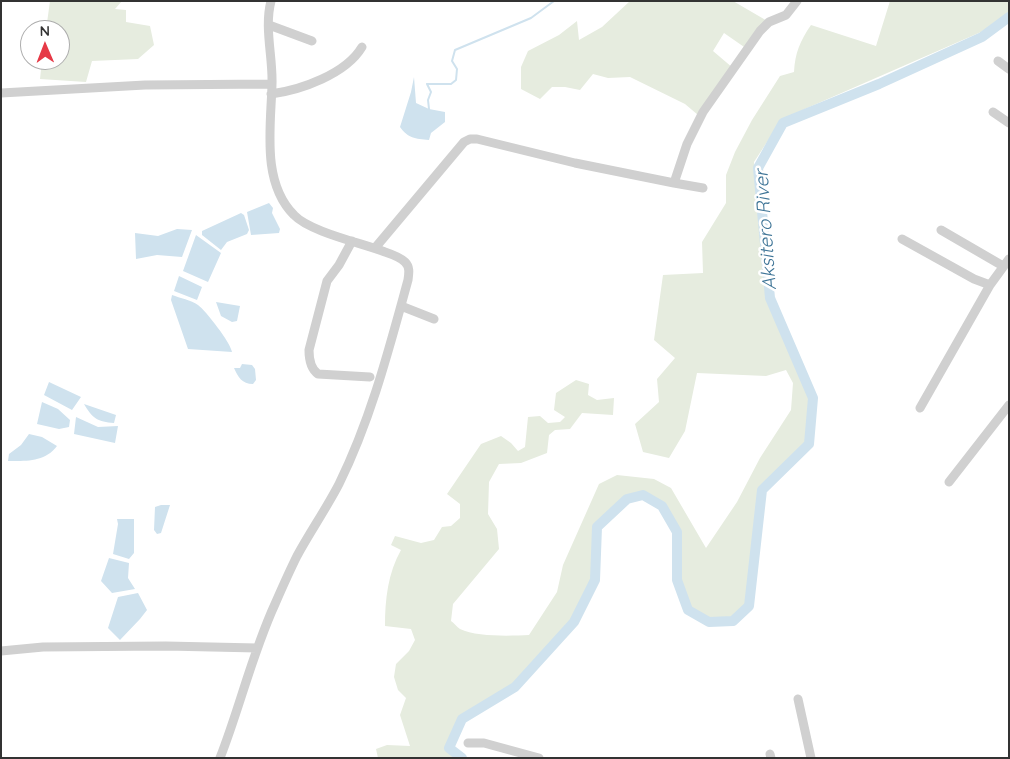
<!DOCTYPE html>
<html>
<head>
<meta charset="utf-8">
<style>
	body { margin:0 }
	#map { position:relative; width:1010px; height:759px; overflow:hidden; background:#fff; font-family:Quicksand,sans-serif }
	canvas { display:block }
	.frame { position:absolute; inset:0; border:2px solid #333; pointer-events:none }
	.north { position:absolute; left:20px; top:20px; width:50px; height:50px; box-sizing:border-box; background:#fff; border:1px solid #adadad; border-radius:50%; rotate:359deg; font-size:14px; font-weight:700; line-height:20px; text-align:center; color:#333 }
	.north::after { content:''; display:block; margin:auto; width:18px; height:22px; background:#e63946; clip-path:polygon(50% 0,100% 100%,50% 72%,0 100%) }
</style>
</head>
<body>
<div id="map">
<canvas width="1010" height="759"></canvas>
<div class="frame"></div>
<div class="north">N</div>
</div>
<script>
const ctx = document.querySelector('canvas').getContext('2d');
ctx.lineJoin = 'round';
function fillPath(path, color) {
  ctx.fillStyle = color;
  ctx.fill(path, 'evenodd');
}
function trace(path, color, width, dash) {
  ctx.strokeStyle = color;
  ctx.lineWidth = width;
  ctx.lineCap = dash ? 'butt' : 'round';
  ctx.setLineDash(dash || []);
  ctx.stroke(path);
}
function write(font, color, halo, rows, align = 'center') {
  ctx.font = font + ' Quicksand,sans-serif';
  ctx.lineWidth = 5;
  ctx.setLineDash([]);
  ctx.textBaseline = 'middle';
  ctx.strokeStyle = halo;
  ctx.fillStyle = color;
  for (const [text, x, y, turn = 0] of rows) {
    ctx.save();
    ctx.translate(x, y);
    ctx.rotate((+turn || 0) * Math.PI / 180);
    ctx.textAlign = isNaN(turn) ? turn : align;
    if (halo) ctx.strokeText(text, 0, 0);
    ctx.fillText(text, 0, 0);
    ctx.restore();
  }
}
fillPath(new Path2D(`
	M50,1H122L115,9L126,10V22L150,26L154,45L138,59L92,61L86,82L40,79L42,60H60V30H46Z
	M630,1H733L769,22L747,49L724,33L713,51L733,68L698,115L685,104L630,77L608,78L593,74L580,90L565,87H552L540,99L521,89V67L528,51L559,35L577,21L579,40L602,27Z
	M890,1H1009V12L981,32L782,119L754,162L766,297L796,368L813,398L809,444L762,490L749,606L733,621L709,622L688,610L677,580V532L662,506L643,495L627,499L597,527L595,580L574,622L515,687L462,719L449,748L462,758H378L376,749L387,745L410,746L400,715L406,698L398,690L394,677L396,664L409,651L415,640L411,629L385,626C385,599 388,573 401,550L391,545L395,536L421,543L434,540L442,527L451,526L460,518V504L447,494L481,444L501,436L511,443L518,451L525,447L528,417L540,416L548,423L560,422L565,417L554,410L556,393L576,380L589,384L588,395L597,400L614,398L613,415L582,413L570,429L555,430L549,435L547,453L521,463L499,464L489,482L488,514L497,529L499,549L453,604L451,621C454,623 457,627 460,629C476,637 510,636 529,635L557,592L563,565L599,484L617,475L654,479L671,488L706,548L737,502L760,458L791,410L793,383L786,370L766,376L697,373L685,431L669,458L643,452L635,424L659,402L657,379L675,358L654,340L663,275L703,273L702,242L726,203V175L735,152L752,120L780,76L794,72C795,53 800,41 811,25L876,46Z`), '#e6ecdf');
fillPath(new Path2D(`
	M414,77L416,103L429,109L445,112V122L431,133L429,140C415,139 408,138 400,127L411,92Z
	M269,203L273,208L272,213L280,229L279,233L251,235L247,212Z
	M241,213L244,215L249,230L247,234L227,242L221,250L202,235V231Z
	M177,229L192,230L182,257L157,255L136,259L135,233L158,236Z
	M196,235L221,253L208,282L183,271Z
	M179,276L202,287L197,300L174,291Z
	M172,295C180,298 191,300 198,305C206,311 231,343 232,352L188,349L171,300Z
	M216,302L240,306L237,321L232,322L221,316Z
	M242,364L252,365L255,369L256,380L253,384C242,384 238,377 234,368H240Z
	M49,382L81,397L72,410L44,395Z
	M42,402L58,409L70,420L69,427L59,429L37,424Z
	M84,404L116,415L114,423C98,422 92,418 84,404Z
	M76,417L98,427L118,426L115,443L74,434Z
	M29,434L42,437L57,446C45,462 27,461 8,461L9,454L21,445Z
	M161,505H170L161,533L157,534L154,530L155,507Z
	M117,519H134V553L129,559L113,554L118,524Z
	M109,558L129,563L128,578L135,589L112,593L101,581Z
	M138,593L147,610L140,619L120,640L108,628L118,597Z`), '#cfe2ee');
trace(new Path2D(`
	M429,109L428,100L431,92L427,84H451L456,80L457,69L452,61L455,50L531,18L554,1`), '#cfe2ee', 2);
trace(new Path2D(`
	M462,758L449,748L462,719L515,687L574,622L595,580L597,527L627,499L643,495L662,506L677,532V580L688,610L709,622L733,621L749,606L762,490L809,444L813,398L770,298L758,168L783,123L879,84L982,37L1009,17`), '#cfe2ee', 10);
trace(new Path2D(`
	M269,25L312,41
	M998,61L1009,69
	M1,93L145,85L272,84
	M271,94C301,90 346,74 362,47
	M993,112L1009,123
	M674,183L703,188
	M941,230L1003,266
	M902,239L974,279L990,285L1009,259
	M352,241L339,265L327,281L309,350C309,358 311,369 318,374L370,377
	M375,248L464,142L470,139H477L575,163L674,183L687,144L703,112L760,31L769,22L786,15L797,1
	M401,306L434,319
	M920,408L990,285
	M949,482L1009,405
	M1,651L43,647L166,646L257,648
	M798,699L811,758
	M468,743H484L539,758
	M770,754L771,758
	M220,758C240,707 252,654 275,604C282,588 289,572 297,556C310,532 326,509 339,484C371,419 389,349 408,280C409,273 410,267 405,262C400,257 391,254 385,252C362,243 310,232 294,215C261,182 271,126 272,84C273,57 264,28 271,1`), '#d0d0d0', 9);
write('italic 19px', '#3f7597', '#fff', [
	["Aksitero River",766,230,-94]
]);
</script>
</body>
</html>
